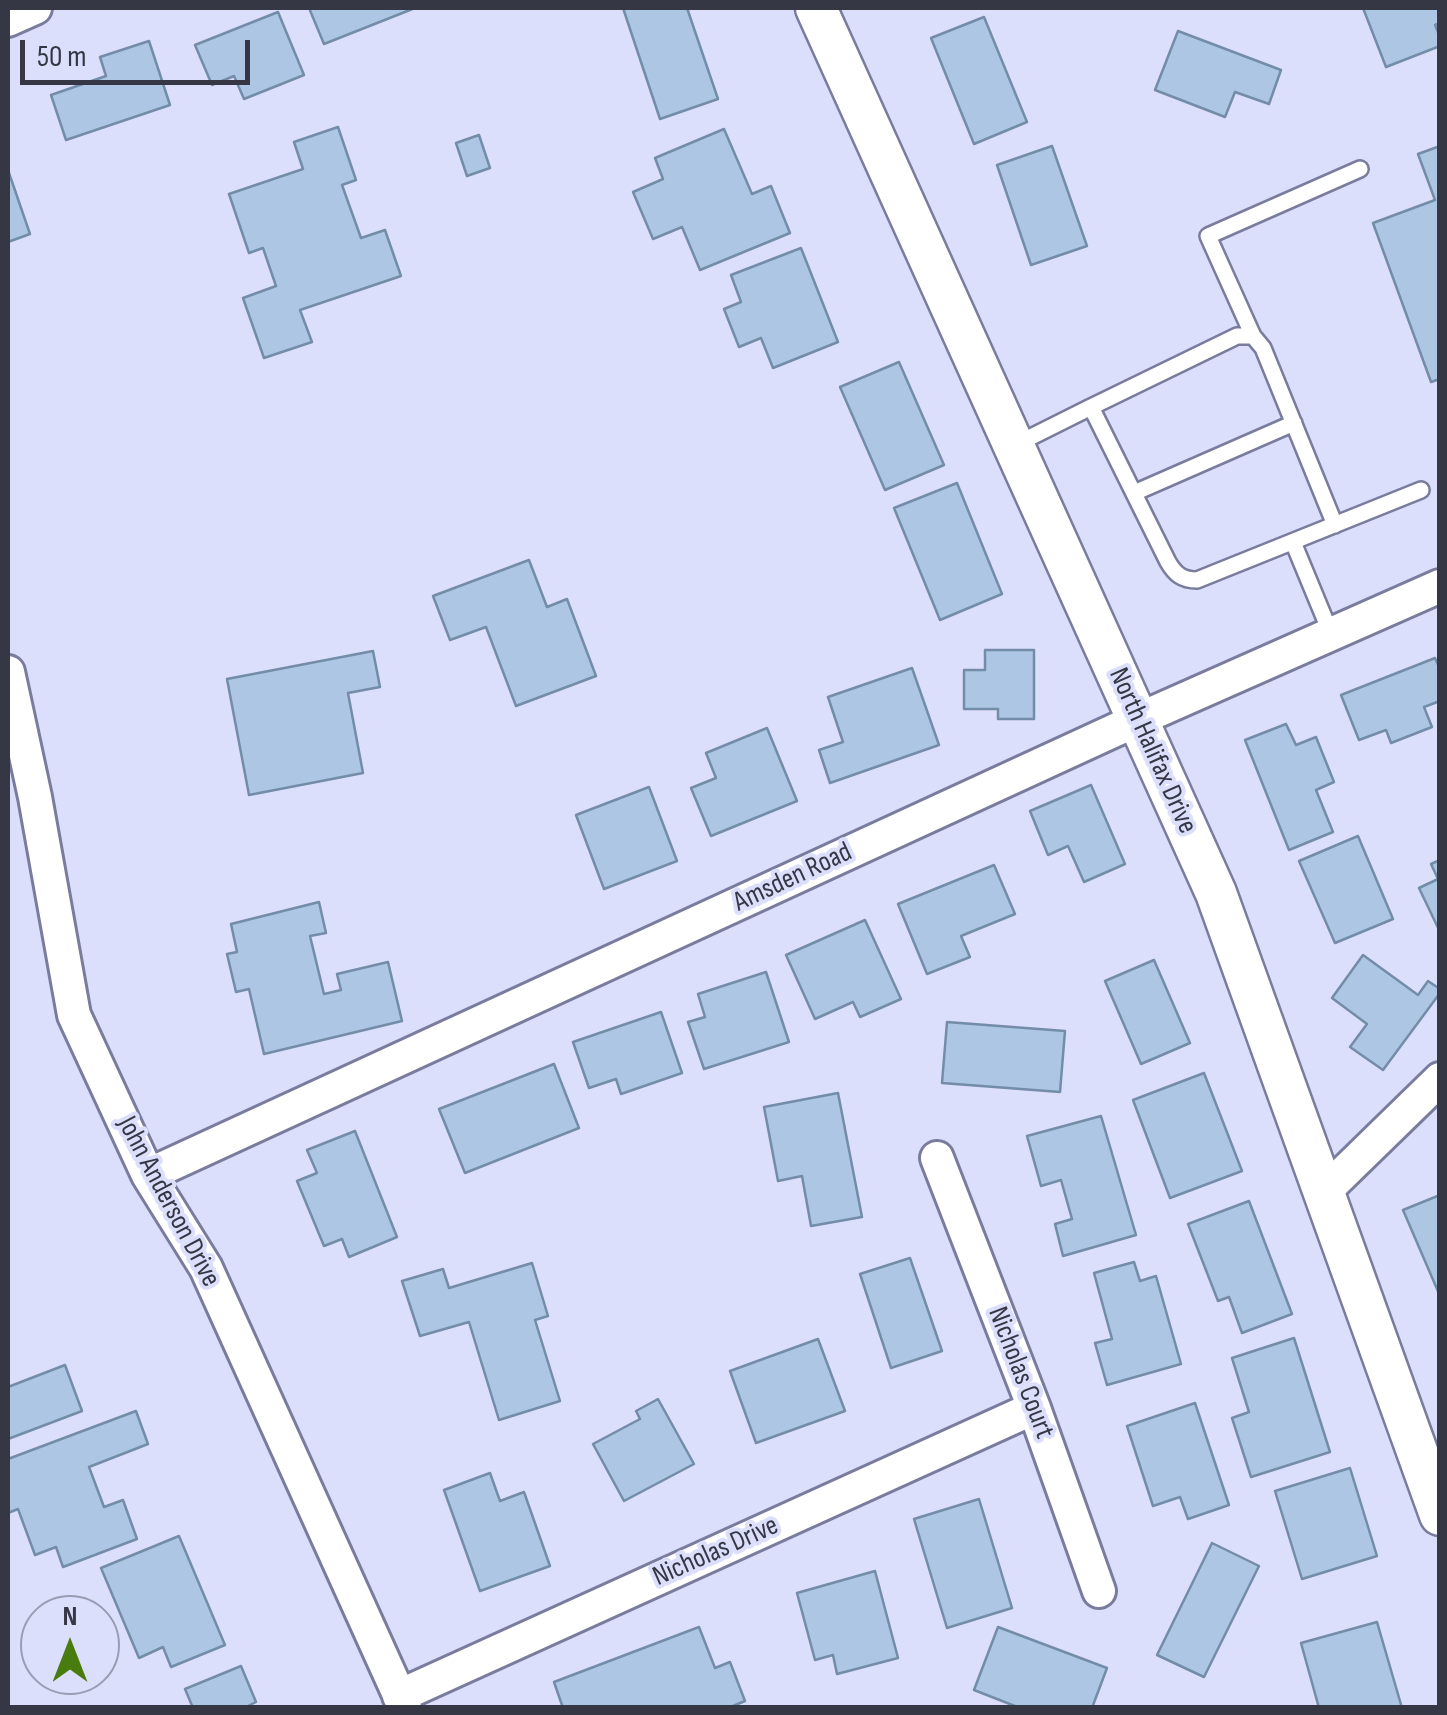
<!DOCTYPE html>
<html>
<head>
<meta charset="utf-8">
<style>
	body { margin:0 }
	#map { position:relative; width:1447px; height:1715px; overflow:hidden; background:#dcdffc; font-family:"Sofia Sans Condensed",sans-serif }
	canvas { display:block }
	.frame { position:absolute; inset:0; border:10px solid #363745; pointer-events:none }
	.north { position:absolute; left:20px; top:1595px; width:100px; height:100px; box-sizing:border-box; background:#dcdffc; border:2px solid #9a9cb3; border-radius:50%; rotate:0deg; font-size:28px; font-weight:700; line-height:40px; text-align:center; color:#363745 }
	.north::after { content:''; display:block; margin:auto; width:35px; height:45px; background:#487c0e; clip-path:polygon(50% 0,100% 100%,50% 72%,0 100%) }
	.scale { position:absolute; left:20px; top:40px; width:230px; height:45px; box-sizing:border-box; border:5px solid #363745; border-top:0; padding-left:12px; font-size:30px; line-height:35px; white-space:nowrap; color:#363745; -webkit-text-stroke:8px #dcdffc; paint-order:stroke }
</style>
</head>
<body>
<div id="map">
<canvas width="1447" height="1715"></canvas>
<div class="frame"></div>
<div class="north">N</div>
<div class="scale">50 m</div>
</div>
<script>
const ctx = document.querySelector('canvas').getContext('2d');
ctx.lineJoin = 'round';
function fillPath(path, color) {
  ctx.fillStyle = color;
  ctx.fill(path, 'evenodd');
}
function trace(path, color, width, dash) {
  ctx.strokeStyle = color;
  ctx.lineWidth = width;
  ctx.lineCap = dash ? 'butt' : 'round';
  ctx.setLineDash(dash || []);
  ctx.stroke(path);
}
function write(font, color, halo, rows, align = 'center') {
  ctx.font = font + ' "Sofia Sans Condensed",sans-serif';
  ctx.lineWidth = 8;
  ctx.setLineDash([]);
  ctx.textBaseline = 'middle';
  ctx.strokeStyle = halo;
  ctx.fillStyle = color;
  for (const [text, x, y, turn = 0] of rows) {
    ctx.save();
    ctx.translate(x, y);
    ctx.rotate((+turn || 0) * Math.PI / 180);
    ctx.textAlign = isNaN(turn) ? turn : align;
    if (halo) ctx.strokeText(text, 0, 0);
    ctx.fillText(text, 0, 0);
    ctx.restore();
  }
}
const building = new Path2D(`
	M309,8H415L324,44Z
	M623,8H687L718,99L660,119Z
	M1363,8H1440V23L1435,25L1440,37V46L1386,67Z
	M278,12L304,75L244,99L234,76L212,85L195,45Z
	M984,17L1027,122L974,144L931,38Z
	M1178,31L1281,70L1269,104L1235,92L1225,117L1155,90Z
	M149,41L170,105L66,140L51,95L106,76L100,57Z
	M338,127L356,180L342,185L361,238L385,230L401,276L300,310L312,342L264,358L243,298L276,286L263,248L249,253L229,194L303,169L294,142Z
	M724,129L752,194L771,186L790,233L700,270L682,227L653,239L633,192L663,179L655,158Z
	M479,135L490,168L467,176L456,143Z
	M1052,146L1087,246L1031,265L997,165Z
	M1440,146V379L1431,382L1373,223L1435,200L1418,154Z
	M8,170L30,234L8,242Z
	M801,248L838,342L773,368L761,338L739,347L724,309L741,302L731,275Z
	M899,362L944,465L885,490L840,387Z
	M957,483L1002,594L940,620L894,508Z
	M529,560L547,607L567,599L596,676L516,706L486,627L450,640L433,596Z
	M985,650H1034V719H998V709H964V670H985Z
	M373,651L380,687L348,693L363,773L249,795L227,679Z
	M1435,658L1440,669V701L1424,707L1432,727L1391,743L1386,730L1359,740L1341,695Z
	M912,668L939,745L830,783L819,750L843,742L828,697Z
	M1286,724L1296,745L1316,737L1334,782L1316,790L1333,832L1289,850L1245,740Z
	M767,728L797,801L711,836L691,788L716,778L706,753Z
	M1091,785L1125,864L1084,882L1068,846L1048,855L1030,811Z
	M649,787L677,861L604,889L576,815Z
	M1358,836L1393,919L1335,943L1299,861Z
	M1440,860V932L1419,888L1438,879L1431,864Z
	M994,865L1015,914L961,936L970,957L927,974L898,904Z
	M319,902L326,933L310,936L324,994L341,990L337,974L388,962L402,1021L264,1054L249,989L236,992L227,954L237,952L231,924Z
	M865,920L901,999L860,1017L853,1002L815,1019L786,955Z
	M1363,955L1418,995L1428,981L1440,989V993L1383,1070L1350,1047L1367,1024L1332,998Z
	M1154,960L1190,1043L1141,1064L1105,981Z
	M766,972L789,1042L704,1069L688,1022L705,1017L698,994Z
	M661,1012L682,1073L621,1094L616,1079L589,1088L573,1042Z
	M947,1022L1065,1031L1060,1092L942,1083Z
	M554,1064L579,1128L465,1173L439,1109Z
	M1204,1073L1242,1171L1170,1198L1133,1100Z
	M838,1093L862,1217L811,1226L802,1176L778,1181L764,1107Z
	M1101,1116L1136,1235L1063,1256L1055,1224L1072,1219L1061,1180L1041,1186L1027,1136Z
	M355,1131L397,1237L349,1257L342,1239L324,1246L297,1181L317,1173L307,1150Z
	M1440,1195V1296L1403,1210Z
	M1249,1201L1292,1314L1242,1333L1229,1297L1218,1301L1188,1224Z
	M910,1258L942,1351L891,1368L860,1274Z
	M1134,1262L1140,1281L1156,1276L1181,1364L1107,1385L1095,1343L1112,1339L1094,1273Z
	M532,1263L548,1316L535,1320L560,1401L499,1420L469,1322L420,1336L402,1281L443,1269L449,1288Z
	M1294,1338L1330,1452L1251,1477L1232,1418L1249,1412L1232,1358Z
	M818,1339L845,1411L756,1443L730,1371Z
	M65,1365L82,1411L8,1439V1387Z
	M658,1399L694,1464L624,1501L593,1444L640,1419L636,1411Z
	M1195,1403L1229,1505L1188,1519L1180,1497L1153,1506L1127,1426Z
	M136,1411L148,1444L89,1467L104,1507L123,1500L137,1539L63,1567L56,1547L35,1555L18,1509L8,1513V1459Z
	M1350,1468L1377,1556L1302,1579L1275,1491Z
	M490,1473L500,1501L524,1492L550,1566L480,1591L444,1490Z
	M979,1499L1012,1608L947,1628L914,1519Z
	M179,1536L225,1645L171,1667L163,1647L139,1658L101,1568Z
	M1212,1543L1259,1566L1204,1677L1157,1655Z
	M875,1571L898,1658L837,1674L833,1655L815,1660L797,1593Z
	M1377,1622L1402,1708H1319L1301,1643Z
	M699,1627L715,1668L730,1662L745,1701L728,1708H563L554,1682Z
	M998,1627L1107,1668L1092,1708H1020L974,1690Z
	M241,1666L256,1702L244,1708H193L185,1689Z`);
fillPath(building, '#acc6e3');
trace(building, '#738ca7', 2.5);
const service = new Path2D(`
	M1253,336L1208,236L1360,169
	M1091,407L1237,336H1253L1263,348L1335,525
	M1015,445L1091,407L1168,562C1175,574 1182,580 1197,580L1421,490
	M1134,493L1294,423
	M1293,542L1331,634`);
const minor = new Path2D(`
	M8,20L35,8
	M8,672L35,797L74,1015L148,1175L206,1268L405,1708
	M937,1158L1034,1408L1099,1591
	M148,1175L1137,720L1440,586
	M1324,1192L1440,1079
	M399,1696L1034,1408`);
const tertiary = new Path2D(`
	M816,8L1216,893L1440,1515`);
trace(service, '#797c9d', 20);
trace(minor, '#797c9d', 38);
trace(tertiary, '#797c9d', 45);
trace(service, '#fff', 15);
trace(minor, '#fff', 32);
trace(tertiary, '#fff', 40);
write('28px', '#363745', '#dcdffc', [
	["North Halifax Drive",1152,751,66],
	["Amsden Road",793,878,-25],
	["John Anderson Drive",168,1202,62],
	["Nicholas Court",1020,1373,69],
	["Nicholas Drive",716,1552,-24]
]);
</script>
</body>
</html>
